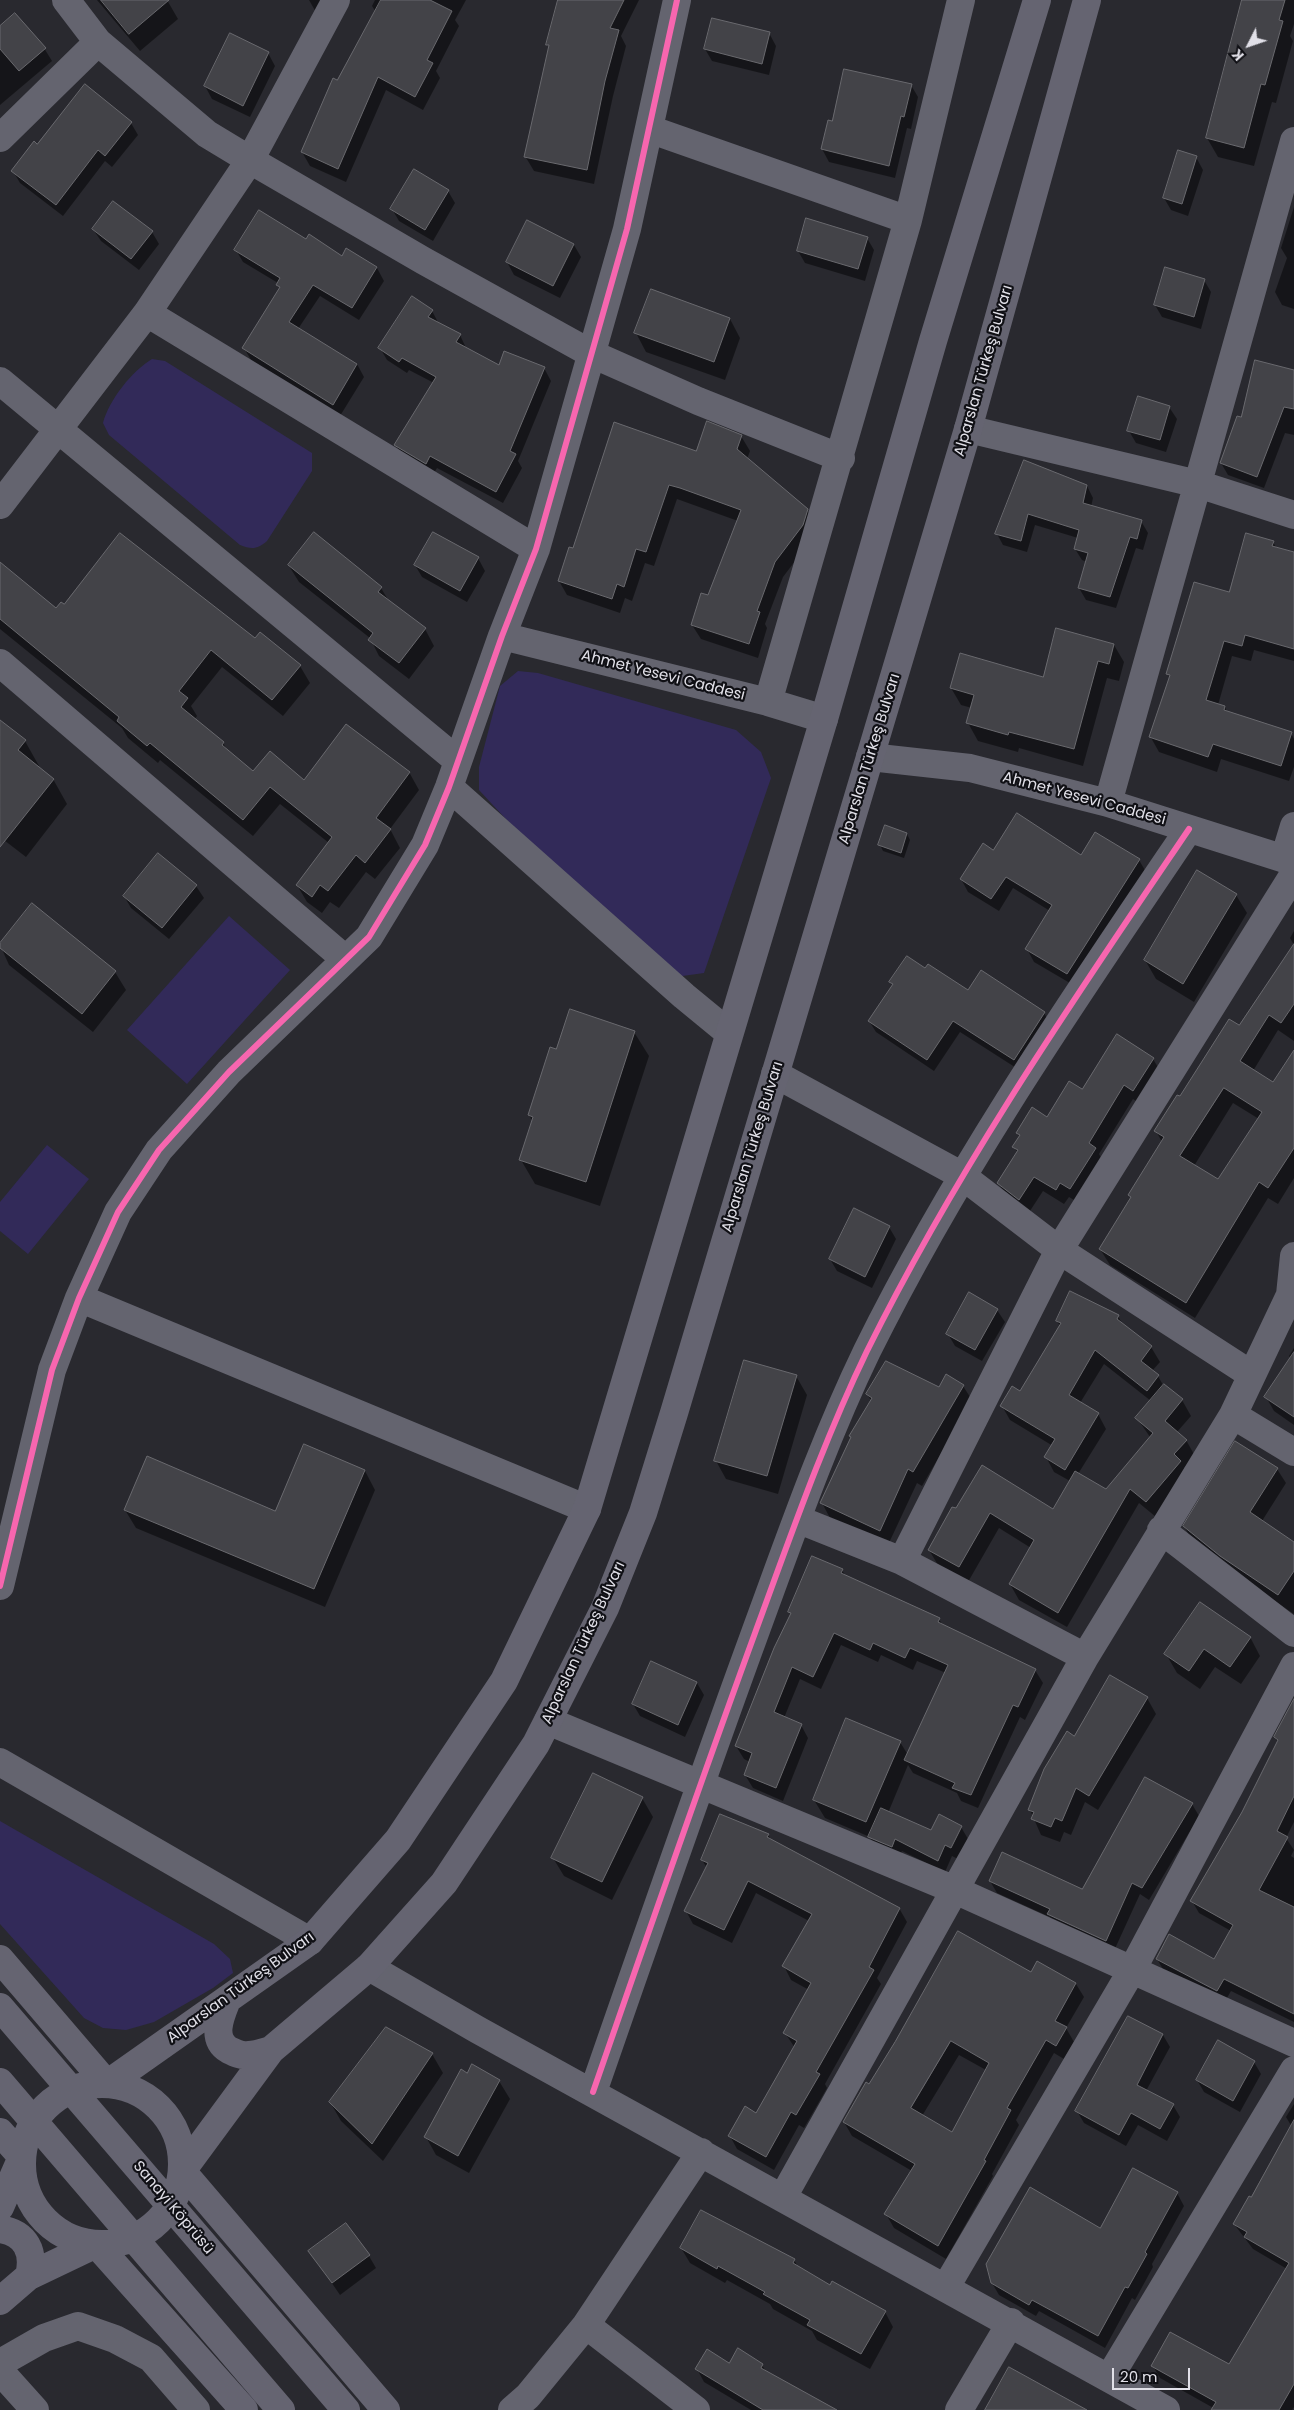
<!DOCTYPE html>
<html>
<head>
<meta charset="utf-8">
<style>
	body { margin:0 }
	#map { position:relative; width:1294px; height:2410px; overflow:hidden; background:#29292f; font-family:Poppins,sans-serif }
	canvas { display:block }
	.north { position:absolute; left:1224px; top:20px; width:50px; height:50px; -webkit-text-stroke:4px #101015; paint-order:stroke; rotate:229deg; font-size:14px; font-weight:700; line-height:20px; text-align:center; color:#e1e0e8 }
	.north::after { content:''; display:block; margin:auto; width:18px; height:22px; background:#e1e0e8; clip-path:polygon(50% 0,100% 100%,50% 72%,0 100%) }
	.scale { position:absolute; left:1112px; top:2368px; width:78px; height:22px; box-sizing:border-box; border:2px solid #e1e0e8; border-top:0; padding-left:6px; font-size:15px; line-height:18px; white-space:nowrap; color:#e1e0e8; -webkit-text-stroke:4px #101015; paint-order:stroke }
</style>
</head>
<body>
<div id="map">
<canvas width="1294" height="2410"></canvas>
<div class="north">K</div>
<div class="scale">20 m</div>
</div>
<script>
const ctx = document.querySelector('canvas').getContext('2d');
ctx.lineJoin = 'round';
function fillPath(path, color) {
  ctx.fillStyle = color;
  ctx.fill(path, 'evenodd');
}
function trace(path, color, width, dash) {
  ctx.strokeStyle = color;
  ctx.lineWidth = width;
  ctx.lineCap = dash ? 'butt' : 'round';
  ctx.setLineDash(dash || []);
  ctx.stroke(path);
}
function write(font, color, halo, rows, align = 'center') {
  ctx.font = font + ' Poppins,sans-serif';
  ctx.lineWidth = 4.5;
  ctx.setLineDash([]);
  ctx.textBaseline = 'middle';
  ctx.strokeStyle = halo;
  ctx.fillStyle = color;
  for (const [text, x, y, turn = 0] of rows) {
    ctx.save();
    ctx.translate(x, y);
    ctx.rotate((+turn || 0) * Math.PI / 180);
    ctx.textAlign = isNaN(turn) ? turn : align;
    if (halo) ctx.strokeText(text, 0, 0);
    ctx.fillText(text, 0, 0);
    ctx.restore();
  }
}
fillPath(new Path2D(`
	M152,359L165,361L312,453V471L267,541C258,549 252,550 240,545L109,435L103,423C109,400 132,371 152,359Z
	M518,671L538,673L736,730L761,752L771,778L704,973L668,978L641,965L479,790V767L500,686Z
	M229,916L290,970L187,1084L127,1030Z
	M47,1145L89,1179L28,1254L0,1231V1202Z
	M0,1821L214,1944L230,1959L233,1973L213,1988L154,2022L126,2030L103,2028L84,2018L0,1924Z`), '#322a59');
fillPath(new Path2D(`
	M97,0H167L178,19L140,51Z
	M309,0H324L317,14Z
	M375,0H466L455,20L459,26L436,71L440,78L423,110L386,90L346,182L310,166L302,152L376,12L372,6Z
	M559,0H639L621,36L626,46L613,96L594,184L534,171L525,156L549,48L547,44Z
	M1244,0H1294V24L1290,36L1293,41L1276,103L1272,102L1254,166L1218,157L1207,138Z
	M0,27L44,48L52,61L0,105Z
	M769,33L776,46L769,75L712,61L705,49Z
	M231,35L268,53L275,66L250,117L212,99L205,86Z
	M911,85L918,97L911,129L907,128L895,178L829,162L822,149L833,123Z
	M85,86L131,123L138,135L112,167L105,161L63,216L20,183L13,171L37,146Z
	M1196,157L1203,170L1188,216L1171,210L1164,198Z
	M448,191L455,203L433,241L399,221L392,209Z
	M1294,207V309L1282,305L1275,292L1287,258L1281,248Z
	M93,229L152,232L159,244L139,270L101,241Z
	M867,238L874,250L865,281L805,263L798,251Z
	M307,240L342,257L347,250L377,268L384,281L359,320L320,296L298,329L357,364L364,377L340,416L251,360L244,348L280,290L278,283L243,262L236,250Z
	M574,245L581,257L560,298L514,275L507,262Z
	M1204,280L1211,292L1201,329L1162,317L1155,305Z
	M432,311L439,324L460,335L466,348L499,366L544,368L551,381L518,461L522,468L503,503L437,468L433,475L403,457L396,445L434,383L409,370L407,373L387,360L380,348Z
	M730,319L740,338L725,380L646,352L636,333Z
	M1294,371V435L1285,433L1264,488L1228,475L1221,463L1241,419Z
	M1169,407L1177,419L1166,452L1136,443L1129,431Z
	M741,436L750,451L747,459L807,510L815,524L811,540L783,577L765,624L767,628L758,658L701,639L692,625L709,597L738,521L677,499L654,566L645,563L632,601L625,598L620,613L567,595L559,581L574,550L697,453Z
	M1025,462L1087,486L1093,498L1091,507L1141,521L1148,533L1143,550L1136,548L1116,608L1086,600L1079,588L1087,562L1082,560L1075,549L1078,538L1035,525L1027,552L1003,545L997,534Z
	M1273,542L1277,549L1294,554V661L1254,650L1251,661L1232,656L1218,705L1225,707L1227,712L1291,733L1294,739V767L1289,781L1221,759L1217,772L1159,752L1150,736L1170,678L1168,674L1230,594Z
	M478,558L485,571L467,602L422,577L415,565Z
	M0,565L56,610L255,640L300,666L310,683L283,716L222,667L191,706L197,716L195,719L223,743L229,753L253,773L304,782L409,772L419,790L390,829L400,848L375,879L366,872L339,908L330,902L322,913L307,902L297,885L329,843L280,804L253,836L160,760L158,763L128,738L122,728L0,629Z
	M289,566L381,588L390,603L425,629L434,646L409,679L379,656L370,638L299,582Z
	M1114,645L1124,662L1119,681L1107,678L1083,766L1019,748L1018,752L978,741L968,723L972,708L961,705L951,688L1044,679Z
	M0,722L25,741L39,766L38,767L53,779L67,804L26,857L0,837Z
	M907,834L910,840L904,858L883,851L880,845Z
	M994,851L1139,860L1146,872L1075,986L1034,962L1027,949L1050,911L1013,888L999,911L968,892L961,879Z
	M158,855L196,886L204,898L169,939L131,908L124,896Z
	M1236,895L1247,913L1194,1002L1156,979L1145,960Z
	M1294,931V945L1290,938Z
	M0,945L115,972L126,990L93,1032L9,965Z
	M1294,946V1041L1278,1030L1253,1071L1273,1083L1294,1052V1178L1278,1204L1268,1198L1195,1318L1110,1265L1100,1249L1132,1198L1129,1195L1162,1142L1156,1131L1239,1027ZM1233,1103L1259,1119L1218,1181L1194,1166Z
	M926,970L968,992L982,972L1044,1013L1051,1025L1021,1071L960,1032L934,1071L876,1032L869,1021L893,986L891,982Z
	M634,1032L649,1056L600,1206L535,1184L521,1160L533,1122L529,1115L557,1051Z
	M1153,1059L1162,1074L1142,1105L1133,1099L1099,1154L1104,1163L1079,1203L1069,1197L1064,1204L1043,1191L1028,1214L1007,1198L999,1183L1018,1153L1014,1147L1020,1137L1017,1133Z
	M889,1227L896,1239L872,1288L837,1271L830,1259Z
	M997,1310L1005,1322L982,1361L955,1346L948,1334Z
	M1118,1316L1123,1325L1151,1347L1160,1362L1152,1371L1158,1376L1163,1385L1182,1400L1191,1416L1177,1432L1186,1440L1195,1456L1184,1468L1189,1477L1156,1517L1139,1503L1067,1627L1019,1600L1010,1584L1031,1548L999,1528L968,1582L938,1565L929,1550L953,1508L1053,1511L1070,1481L1054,1472L1046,1457L1053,1446L1010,1420L1002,1406L1020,1392L1060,1326L1057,1321ZM1104,1364L1151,1401L1137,1418L1150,1437L1106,1490L1078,1474L1106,1429L1098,1414L1080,1403Z
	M1294,1348V1425L1274,1411L1266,1397L1291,1359L1289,1356Z
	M796,1376L807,1395L778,1494L726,1479L716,1461Z
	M963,1386L972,1400L922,1486L917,1483L888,1545L830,1518L822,1503L872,1402L867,1394Z
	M1236,1443L1277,1469L1286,1483L1262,1521L1294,1544V1614L1229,1570L1194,1543L1185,1528Z
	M305,1445L365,1471L375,1490L325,1607L136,1528L125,1510L276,1512Z
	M842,1570L846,1577L939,1619L943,1626L1035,1670L1043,1683L1025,1720L1020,1717L978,1808L961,1801L957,1793L913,1773L908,1765L888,1813L932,1831L961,1827L968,1839L958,1859L952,1856L945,1872L902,1851L899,1858L877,1849L870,1837L825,1818L814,1800L900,1742L908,1755L946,1673L917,1661L913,1670L881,1655L878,1662L841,1645L821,1689L800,1679L784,1718L801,1725L808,1738L783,1801L753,1788L745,1775L750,1762L744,1759L736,1746L791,1614L790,1611Z
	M1250,1637L1260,1656L1241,1684L1215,1667L1200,1689L1177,1673L1166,1654Z
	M652,1663L697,1683L704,1695L685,1737L640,1716L633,1704Z
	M1147,1698L1156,1714L1098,1810L1085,1802L1071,1835L1064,1832L1060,1842L1041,1835L1030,1810L1075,1737Z
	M1294,1702V1822L1286,1838L1294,1850L1291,1856L1294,1858V2022L1231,1991L1224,2003L1164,1971L1157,1959L1214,1961L1231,1931L1199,1913L1192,1901L1244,1812L1278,1743L1275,1737Z
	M642,1798L653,1817L612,1900L564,1876L553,1858Z
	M1192,1804L1199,1816L1149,1900L1140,1894L1113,1953L1055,1926L1050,1917L997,1893L990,1881L1082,1890Z
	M768,1835L772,1841L899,1908L907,1922L877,1978L881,1984L825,2084L827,2088L804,2128L799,2125L774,2170L737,2149L730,2136L757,2115L795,2048L785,2033L809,1990L791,1980L784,1966L809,1921L756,1893L732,1943L693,1924L686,1911L707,1868L702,1860Z
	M1031,1974L1076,1984L1084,1997L1066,2028L1074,2042L1064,2059L1054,2053L1016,2120L1019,2125L992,2174L993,2176L946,2259L894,2228L886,2214L912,2171L852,2136L844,2122L869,2085ZM959,2055L986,2070L952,2133L922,2116Z
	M387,2028L432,2054L443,2073L383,2161L341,2121L330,2102Z
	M1163,2035L1170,2047L1146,2091L1173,2105L1180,2117L1167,2141L1138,2125L1126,2146L1084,2123L1077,2111Z
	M1254,2062L1261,2074L1240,2112L1204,2092L1197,2080Z
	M468,2075L499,2081L510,2099L469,2173L436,2155L426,2137Z
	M1294,2104V2407L1292,2410H1217L1160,2378L1153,2366H1229L1287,2269L1253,2249L1234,2224L1252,2199L1292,2127L1286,2117Z
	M1177,2193L1184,2206L1152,2264L1153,2267L1135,2300L1132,2298L1105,2348L1039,2311L1036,2316L999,2295L992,2283Z
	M681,2248L794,2260L799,2268L830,2287L885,2312L893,2327L870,2369L817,2340L812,2331L773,2309L770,2304L727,2280L725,2283L690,2263Z
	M310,2251L369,2256L376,2268L340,2295Z
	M730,2364L762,2365L767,2373L835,2410H751L704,2382L697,2369Z`), '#0007');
const building = new Path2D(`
	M101,0H169L129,34Z
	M381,0H430L452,11L427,60L433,63L415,97L378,77L338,169L301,152L333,78L337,80Z
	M558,0H624L610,28L619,30L605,81L587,170L524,157L549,45H546Z
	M1242,0H1285L1279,20L1283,21L1265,85L1261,84L1244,148L1206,138Z
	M15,13L46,48L19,71L0,49V26Z
	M712,18L770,32L762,64L704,49Z
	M230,33L269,52L243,106L204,86Z
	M844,69L912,84L904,117L901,116L889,166L821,149L828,120L832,121Z
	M85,84L132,122L105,156L98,150L56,205L11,171L34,141L37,144Z
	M1178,150L1197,156L1182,204L1163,198Z
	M414,169L449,190L425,230L390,209Z
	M113,201L153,231L131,259L92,229Z
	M259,210L306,239L309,234L342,256L346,248L377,267L352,308L313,285L289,322L357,364L333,405L242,348L280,287L276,285L280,278L234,250Z
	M806,218L868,237L858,269L797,251Z
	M527,220L574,244L553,286L506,262Z
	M1165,267L1205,279L1194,317L1154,305Z
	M651,289L730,318L714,362L634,333Z
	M412,296L433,310L428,317L461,334L456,342L499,365L504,351L545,367L510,451L516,454L496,492L430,456L426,464L394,445L436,377L402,358L399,362L378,348Z
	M1255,360L1294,370V409L1284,407L1257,477L1220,463L1237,416L1241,417Z
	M1138,396L1170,406L1160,440L1127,431Z
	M707,421L742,435L737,449L808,509L803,525L775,562L757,611L760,612L749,644L691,625L701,593L708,595L741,510L680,488L669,485L646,552L636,549L624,587L617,584L612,599L558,581L569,547L573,548L614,422L696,451Z
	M1024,460L1087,485L1083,503L1142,520L1137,539L1130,537L1110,597L1078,588L1088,553L1074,549L1079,530L1028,514L1021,541L995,534Z
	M314,532L382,587L378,592L426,628L399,663L368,640L373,633L288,565Z
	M433,532L479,557L460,591L414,565Z
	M120,533L255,638L260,632L301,665L272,700L211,650L179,691L188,698L181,707L224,742L222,745L253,771L270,751L304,780L346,724L410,772L376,818L391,829L365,863L356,855L328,891L320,885L312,897L296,885L332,837L270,787L243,820L150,743L147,746L117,721L119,717L0,619V562L56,608L61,602L64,604Z
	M1246,533L1274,541L1272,546L1294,552V649L1245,635L1242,646L1224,641L1206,700L1225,706L1224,710L1292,732L1281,766L1213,744L1208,757L1149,737L1170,675L1166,674L1194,582L1229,592Z
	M1056,628L1114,644L1109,664L1098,661L1074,749L1009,732L1008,735L966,723L974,695L950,688L960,653L1043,677Z
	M0,720L26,740L18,750L54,779L0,847Z
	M1017,813L1081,855L1095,832L1140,859L1067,974L1025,949L1052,905L1006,877L991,899L960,879L983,843L993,850Z
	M885,825L907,833L901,853L878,845Z
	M158,853L197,885L162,928L123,896Z
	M1197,870L1237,894L1183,984L1144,960Z
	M32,903L116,971L82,1014L0,948V943Z
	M1294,944V1004L1281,1023L1269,1015L1240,1061L1273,1082L1294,1050V1148L1268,1188L1259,1182L1186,1303L1099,1249L1131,1197L1128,1195L1164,1137L1154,1131L1177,1095L1180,1096L1229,1019L1239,1025ZM1224,1088L1262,1112L1218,1179L1180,1156Z
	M907,956L925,968L928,964L968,990L981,970L1045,1012L1014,1060L953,1021L927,1060L868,1021L893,984L889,982Z
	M570,1009L635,1031L586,1182L519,1160L533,1117L528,1115L550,1047L556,1049Z
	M1117,1034L1154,1058L1133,1091L1124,1085L1089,1143L1096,1148L1070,1189L1060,1183L1056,1190L1034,1177L1019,1200L997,1183L1018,1150L1012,1147L1020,1135L1016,1133L1032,1107L1047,1117L1069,1081L1082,1089Z
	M854,1208L890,1226L865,1277L829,1259Z
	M1070,1291L1119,1315L1117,1319L1152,1346L1141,1361L1159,1375L1147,1391L1095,1350L1069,1395L1099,1413L1065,1470L1044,1457L1055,1439L1000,1406L1012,1386L1020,1391L1061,1323L1056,1321Z
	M969,1292L998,1309L975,1350L946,1334Z
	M1294,1352V1417L1264,1397Z
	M744,1360L797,1375L767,1476L714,1461Z
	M886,1361L939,1387L946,1374L964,1385L913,1472L908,1469L880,1531L820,1503L851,1437L849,1436L872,1398L866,1394Z
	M1164,1384L1183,1399L1165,1421L1187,1440L1174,1454L1181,1461L1146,1502L1130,1489L1058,1613L1009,1584L1034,1540L990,1513L959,1567L928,1550L952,1507L956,1508L982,1465L1053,1509L1075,1471L1106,1489L1153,1433L1135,1418Z
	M1235,1441L1278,1468L1250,1512L1294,1542V1571L1278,1595L1220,1556L1183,1526Z
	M304,1444L365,1470L314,1589L124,1510L147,1456L275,1511Z
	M812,1556L843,1569L841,1573L940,1618L938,1622L1036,1669L1018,1707L1013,1705L971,1795L952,1788L955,1783L904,1760L948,1665L910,1648L905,1658L873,1643L870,1650L834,1633L813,1677L792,1667L774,1712L802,1724L776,1788L744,1775L752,1753L735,1746L774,1648L791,1613L788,1612Z
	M1200,1602L1251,1637L1230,1667L1204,1649L1189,1671L1164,1654Z
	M651,1661L697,1682L678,1725L632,1704Z
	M1110,1675L1148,1697L1089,1796L1076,1788L1062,1821L1055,1818L1051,1827L1031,1819L1034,1812L1028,1810L1044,1769L1067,1731L1074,1736Z
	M1294,1699V1796L1277,1831L1288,1837L1259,1890L1294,1907V2014L1224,1979L1217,1991L1156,1959L1169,1934L1214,1959L1233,1925L1190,1901L1242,1812L1278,1740L1274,1737Z
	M846,1718L901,1741L866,1822L813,1800Z
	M593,1773L643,1797L602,1882L551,1858Z
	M1145,1777L1193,1803L1142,1888L1132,1883L1106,1941L1047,1914L1050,1909L989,1881L1002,1852L1082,1889Z
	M881,1808L931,1830L939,1814L962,1826L951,1848L945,1845L938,1861L895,1839L892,1847L868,1837Z
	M720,1814L769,1834L767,1837L900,1908L869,1967L874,1970L816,2072L820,2074L796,2115L791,2112L766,2157L728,2136L745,2106L756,2113L797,2041L783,2033L811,1983L782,1966L812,1914L748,1881L724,1930L684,1911L708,1863L701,1860Z
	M958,1931L1031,1972L1037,1961L1076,1983L1055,2021L1067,2027L1056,2046L1046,2040L1007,2108L1011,2110L984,2160L986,2161L938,2246L884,2214L915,2164L843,2122L866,2082L869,2084L895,2042ZM951,2041L989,2063L952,2132L911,2108Z
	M1128,2016L1163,2034L1137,2085L1174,2104L1160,2129L1131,2113L1119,2135L1075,2111Z
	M386,2027L433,2053L372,2144L329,2102Z
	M1218,2040L1255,2061L1233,2101L1196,2080Z
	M472,2064L500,2080L458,2156L424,2137L461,2069L467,2073Z
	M1294,2120V2384L1279,2410H1211L1216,2402L1151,2366L1170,2332L1229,2364L1289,2263L1244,2237L1247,2232L1233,2224L1249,2196L1251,2197Z
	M1133,2168L1178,2192L1145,2252L1147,2254L1128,2288L1125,2287L1098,2336L1032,2300L1029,2305L991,2283L986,2264L1030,2187L1100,2228Z
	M701,2210L795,2259L793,2263L830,2285L832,2281L886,2311L861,2354L807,2325L810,2320L763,2294L765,2292L718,2266L717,2269L680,2248Z
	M346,2223L370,2255L332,2283L308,2251Z
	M738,2348L763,2364L761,2368L837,2410H763L695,2369L707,2349L729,2363Z
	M1009,2367L1087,2410H985Z`);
fillPath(building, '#434348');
trace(building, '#69696e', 1);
trace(new Path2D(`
	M66,0L98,42L207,134L250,160L424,261L592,354L698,401L841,458
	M649,129L908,220
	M0,138L98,42
	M147,313L536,549
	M0,381L458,761
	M968,429L1198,484L1294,515
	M0,505L147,313L250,160L336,0
	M502,636L768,702L824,719
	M0,663L345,959
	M768,702L908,220L961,0
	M870,757L970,768L1108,803L1294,862
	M449,787L684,996L729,1033
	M1108,803L1294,141
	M1284,859L1294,826
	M775,1074L961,1175L1059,1250L1252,1375
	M79,1298L587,1509
	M1233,1415L1294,1452
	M797,1519L902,1561L1085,1657
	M1161,1530L1294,1633
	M902,1561L1059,1250L1294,874
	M0,1586L52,1370L79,1298L118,1212L159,1150L229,1072L369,937L425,845L449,787L502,636L536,549L627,229L677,0
	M548,1721L955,1890L1294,2043
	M0,1762L310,1941
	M369,1967L478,2030L1166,2410
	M593,2092C646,1939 699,1786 755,1633C790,1538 823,1442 867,1351C958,1167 1074,999 1189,829
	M783,2197L1085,1657L1233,1415L1290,1295L1294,1256
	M946,2287L1132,1970L1294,1666
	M586,2325L696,2410
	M0,2363L44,2338L78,2326L115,2339L151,2358L196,2410
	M0,2371L35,2410
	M1109,2378L1294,2070
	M512,2410L528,2396L586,2325L701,2152
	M959,2410L1011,2322`), '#64646f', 28);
trace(new Path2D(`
	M0,1959L107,2084L310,1941L398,1840L504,1681L587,1509L824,719L933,341L1037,0
	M227,2000C221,2015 210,2039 229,2050C235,2053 241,2056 248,2055C255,2055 264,2052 271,2050
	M0,2007L346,2410
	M0,2082L281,2410
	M22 2164a80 80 0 1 1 160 0a80 80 0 1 1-160 0Z
	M0,2132L22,2157L0,2207
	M0,2229C26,2233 35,2252 29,2276
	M0,2301L29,2276L96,2244L244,2410
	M386,2410L182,2171L271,2050L369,1967L444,1883L536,1744L605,1608L643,1513L674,1413L968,429L1087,0`), '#656471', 28);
trace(new Path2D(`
	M0,1586L52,1370L79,1298L118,1212L159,1150L229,1072L369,937L425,845L449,787L502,636L536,549L627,229L677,0
	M593,2092C646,1939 699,1786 755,1633C790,1538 823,1442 867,1351C958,1167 1074,999 1189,829`), '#f766af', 6);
write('15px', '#e1e0e8', '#101015', [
	["Alparslan Türkeş Bulvarı",984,371,-74],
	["Ahmet Yesevi Caddesi",663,676,14],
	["Alparslan Türkeş Bulvarı",870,759,-73],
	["Ahmet Yesevi Caddesi",1084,799,15],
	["Alparslan Türkeş Bulvarı",753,1147,-73],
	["Alparslan Türkeş Bulvarı",584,1643,-65],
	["Alparslan Türkeş Bulvarı",241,1988,-36],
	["Sanayi Köprüsü",173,2208,50]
]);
</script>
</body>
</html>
